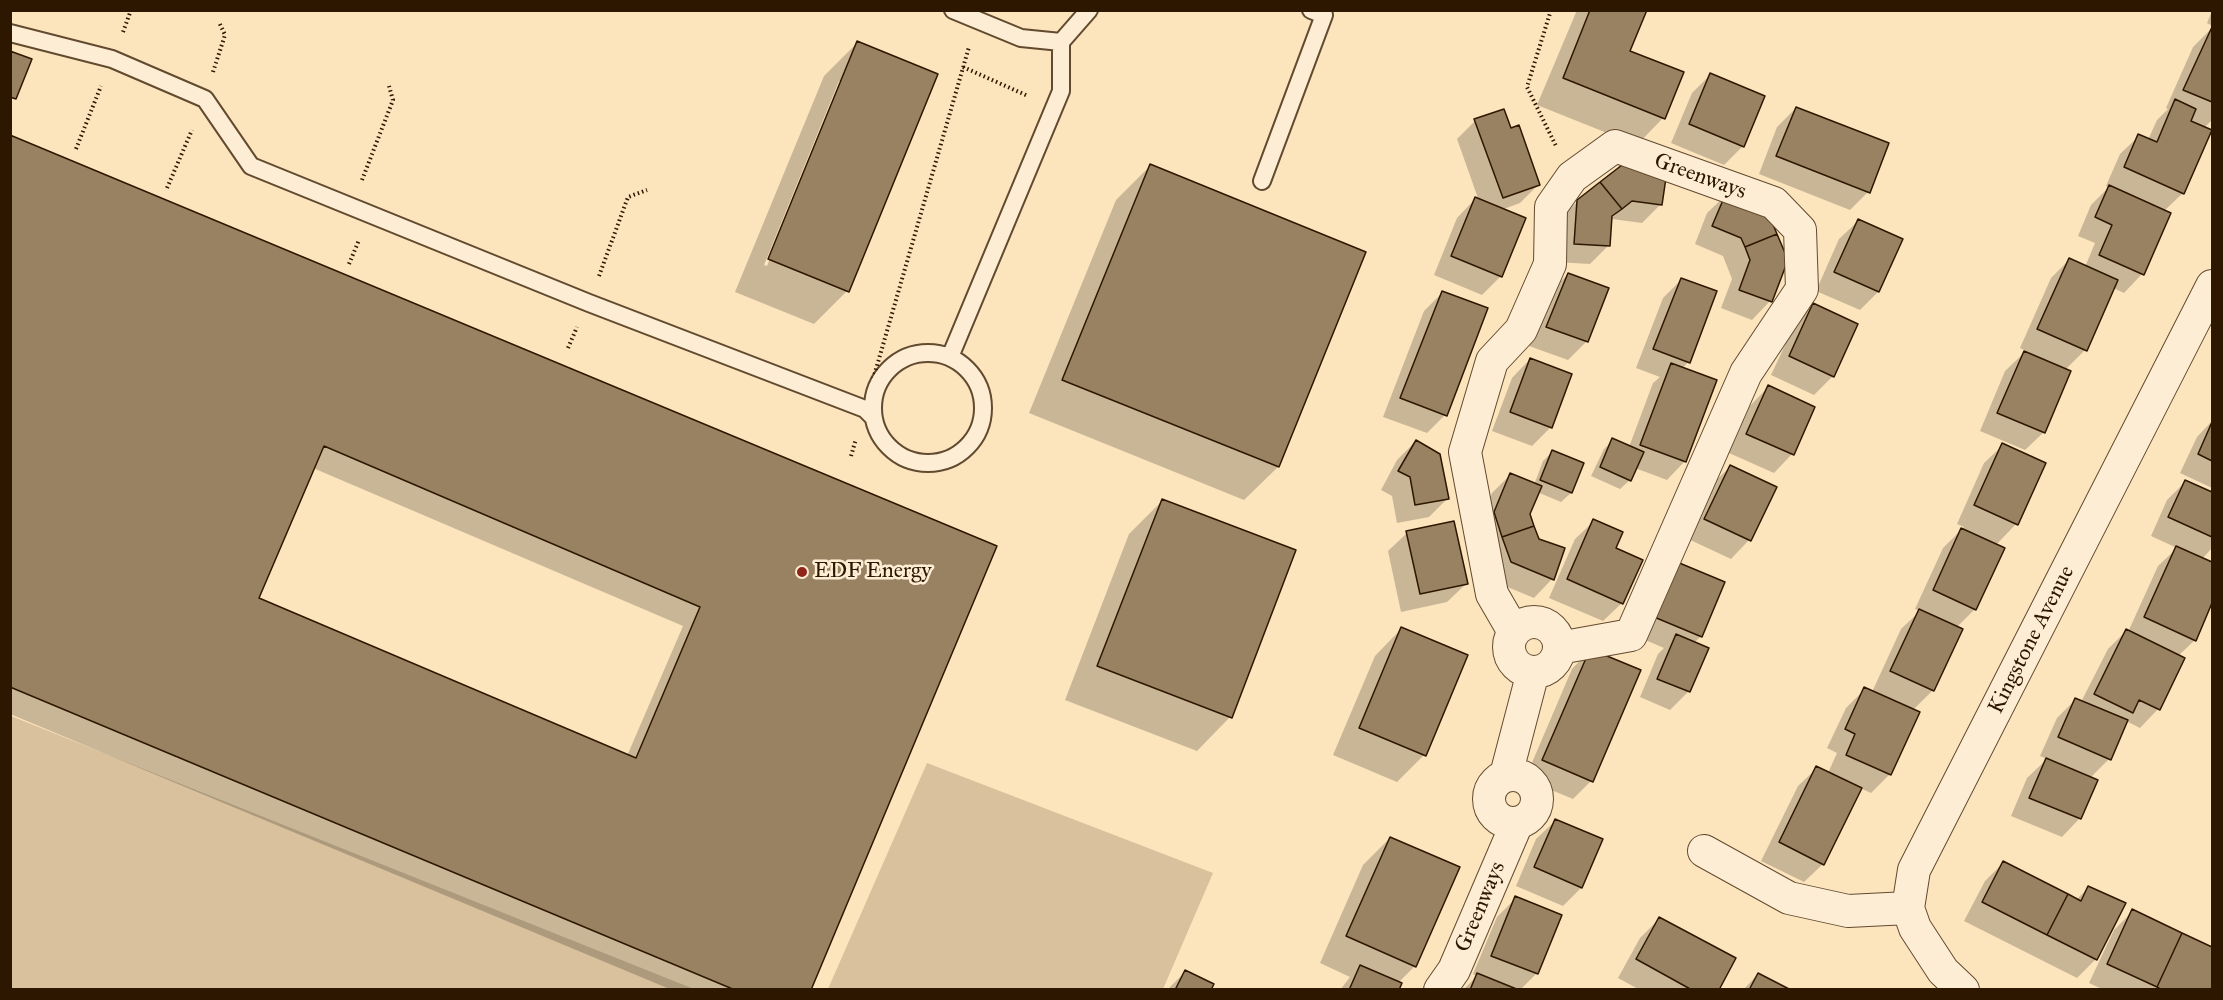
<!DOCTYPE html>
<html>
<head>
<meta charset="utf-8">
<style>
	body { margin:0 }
	#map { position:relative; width:2223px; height:1000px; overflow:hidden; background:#fce4bd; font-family:"IM FELL Great Primer",serif }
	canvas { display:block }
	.frame { position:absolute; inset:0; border:12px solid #2e1700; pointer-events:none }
</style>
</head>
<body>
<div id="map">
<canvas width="2223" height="1000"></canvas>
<div class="frame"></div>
</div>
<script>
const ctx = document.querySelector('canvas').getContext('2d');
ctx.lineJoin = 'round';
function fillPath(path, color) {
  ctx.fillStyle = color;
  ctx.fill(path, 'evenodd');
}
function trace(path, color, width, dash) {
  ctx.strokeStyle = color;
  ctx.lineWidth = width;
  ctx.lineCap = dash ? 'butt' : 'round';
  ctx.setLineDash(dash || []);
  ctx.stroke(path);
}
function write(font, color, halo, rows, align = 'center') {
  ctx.font = font + ' "IM FELL Great Primer",serif';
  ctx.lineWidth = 5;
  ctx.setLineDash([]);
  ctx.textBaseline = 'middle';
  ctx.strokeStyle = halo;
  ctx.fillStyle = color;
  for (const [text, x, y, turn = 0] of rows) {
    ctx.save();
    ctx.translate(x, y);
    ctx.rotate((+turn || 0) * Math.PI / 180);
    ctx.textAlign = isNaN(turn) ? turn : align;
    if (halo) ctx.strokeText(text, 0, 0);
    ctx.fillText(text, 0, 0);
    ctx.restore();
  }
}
fillPath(new Path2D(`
	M10,716H11L694,989H11Z
	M927,763L1213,873L1163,989H828Z`), '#d9c19d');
fillPath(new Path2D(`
	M1577,10H1645L1628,52L1663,118L1637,145L1537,105Z
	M2212,11V26L2207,23Z
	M2212,28V120L2204,128L2183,193L2164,211L2142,274L2124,293L2113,288L2085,350L2065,370L2044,432L2025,450L1980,431L2005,371L2026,351L2020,348L2051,278L2069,260L2085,267L2095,243L2078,236L2091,205L2109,187L2106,186L2120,154L2139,136L2148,140L2157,120L2168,109L2166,108L2193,47Z
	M858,42L847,291L814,324L735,292L824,76ZM839,81H842L767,266L764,265Z
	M1710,75L1743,146L1724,165L1671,143L1692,93Z
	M1796,108L1868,192L1850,210L1759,174L1777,127Z
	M1475,121L1510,130L1539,184L1520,203L1501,210V276L1482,295L1434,275L1457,218L1475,199L1479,201L1457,139Z
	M10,137L995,547L810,990H672L10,714ZM313,468L683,626L627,756L257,599Z
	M1150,166L1364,253L1278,467L1244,500L1029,413L1116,200Z
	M1665,172L1661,204L1642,223L1612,219L1609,245L1590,264L1556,262L1559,220L1578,201Z
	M1726,195L1770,301L1752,320L1721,308L1732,279L1723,256L1695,244L1707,213Z
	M1858,221L1878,292L1860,310L1816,291L1839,239Z
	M1568,274L1607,289L1586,342L1568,360L1529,346L1549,293Z
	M1682,279L1688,362L1682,369L1685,461L1667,480L1635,468L1630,480L1620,489L1591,476L1604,449L1613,440L1629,447L1653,383L1660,377L1636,368L1663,298Z
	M1442,293L1445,415L1427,433L1383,417L1424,311Z
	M1813,305L1833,376L1814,395L1771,375L1795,324Z
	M1530,359L1551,427L1532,446L1492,431L1512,378Z
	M1768,387L1792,454L1774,473L1729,453L1750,406Z
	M2212,421V488L2180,473L2197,437Z
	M1416,441L1448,498L1429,517L1397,523L1392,496L1381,490L1397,460Z
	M2003,445L2044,464L2016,524L1996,545L1975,609L1956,628L1961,630L1933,690L1912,711L1890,774L1871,793L1860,788L1823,864L1804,882L1761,861L1798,786L1817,768L1828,773L1837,753L1827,748L1846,708L1865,689L1872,692L1901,629L1920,611L1915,609L1943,548L1964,527L1957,524L1984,463Z
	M1552,452L1582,464L1571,493L1561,502L1537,492L1528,514L1538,540L1563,549L1552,579L1534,598L1493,581L1476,531L1492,493L1510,475L1534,485L1543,461Z
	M1730,467L1749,540L1731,559L1686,538L1711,485Z
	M2186,481L2212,494V548L2202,559L2212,564V599L2195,640L2178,656L2158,709L2140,728L2126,721L2109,759L2090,778L2080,818L2062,837L2011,816L2027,778L2047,759L2040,756L2057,718L2075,700L2081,702L2108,649L2126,631L2128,632L2158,566L2177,548L2151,536L2167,500Z
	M1163,500L1230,717L1197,751L1065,700L1129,534Z
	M1594,521L1622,603L1603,621L1549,598L1575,539Z
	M1407,533L1466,584L1447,602L1401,612L1388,551Z
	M1659,582L1723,583L1700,637L1694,643L1689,691L1670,710L1640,697L1658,654L1664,648L1636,636Z
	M1401,629L1424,755L1397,782L1333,755L1375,656Z
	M1590,650L1591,781L1573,799L1525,779L1572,669Z
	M1555,821L1601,840L1581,888L1563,906L1516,886L1536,839Z
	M1390,838L1458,868L1414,967L1398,983L1397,990H1340L1350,977L1320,963L1363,865Z
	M2003,863L2076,900L2089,887L2096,959L2077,978L1964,921L1985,881Z
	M1516,898L1560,916L1536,974L1520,990H1463L1477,976L1473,974L1497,917Z
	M2133,911L2212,948V990H2104L2089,983L2114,930Z
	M1659,919L1717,990H1640L1618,978L1640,938Z
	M1185,972L1210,990H1167Z
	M1758,974L1788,990H1743Z`), '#0003');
const building = new Path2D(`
	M1590,10H1647L1630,51L1684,72L1665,119L1563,78Z
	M2212,27V102L2183,90Z
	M857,41L938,74L849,292L768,259Z
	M10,51L32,59L16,99L10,97Z
	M1710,73L1765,96L1744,147L1689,124Z
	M2175,99L2196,109L2191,121L2212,130L2184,194L2124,167L2138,134L2157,142Z
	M1796,107L1889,143L1870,193L1776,156Z
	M1504,109L1511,128L1519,125L1540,185L1503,198L1474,119Z
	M10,135L997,546L811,990H735L10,687ZM324,446L700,607L636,758L259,598Z
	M1150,164L1366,252L1279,467L1062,380Z
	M1622,165L1667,171L1662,205L1632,201L1622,209L1600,182Z
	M1600,182L1622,209L1612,216L1610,246L1574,244L1577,200Z
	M2109,185L2171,213L2144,275L2099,255L2112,225L2095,217Z
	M1726,193L1767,210L1777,234L1745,247L1741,238L1712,226Z
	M1475,197L1526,218L1502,277L1451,256Z
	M1858,219L1903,239L1879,292L1834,272Z
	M1777,234L1788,260L1772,302L1739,290L1750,260L1745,247Z
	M2069,258L2118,280L2087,351L2037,329Z
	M1568,273L1609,288L1588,342L1546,327Z
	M1681,278L1717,291L1690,363L1653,349Z
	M1442,291L1488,308L1447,416L1400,398Z
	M1813,303L1858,324L1834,377L1789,356Z
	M2024,351L2071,371L2045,433L1997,413Z
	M1530,358L1572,374L1552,428L1510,412Z
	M1671,363L1717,380L1686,462L1640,445Z
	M1768,385L1815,407L1794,455L1746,434Z
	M2212,422V461L2198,454Z
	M1612,438L1644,452L1631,481L1600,467Z
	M1416,440L1440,454L1449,499L1415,505L1410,477L1398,471Z
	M2002,443L2046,463L2018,525L1974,505Z
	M1552,450L1584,463L1572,493L1540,480Z
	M1730,465L1777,487L1751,541L1704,519Z
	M1510,473L1542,486L1530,514L1534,526L1502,537L1494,512Z
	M2185,480L2212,492V537L2168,517Z
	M1162,499L1296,550L1232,718L1097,666Z
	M1593,519L1623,532L1616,548L1643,560L1623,604L1567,579Z
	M1454,521L1468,584L1420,594L1406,531Z
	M1534,526L1539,539L1565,548L1554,580L1511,562L1502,537Z
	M1961,528L2005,548L1976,610L1933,590Z
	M2176,546L2212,562V603L2196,641L2144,617Z
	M1677,562L1725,582L1702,637L1654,617Z
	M1919,609L1963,629L1934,691L1890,671Z
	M1401,627L1468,655L1426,756L1359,728Z
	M2126,629L2185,658L2160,710L2139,700L2133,713L2094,694Z
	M1676,634L1709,648L1690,692L1657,679Z
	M1590,649L1641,670L1593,782L1542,760Z
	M1864,687L1920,712L1891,775L1846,755L1855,734L1845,729Z
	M2075,698L2128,720L2111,760L2058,737Z
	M2046,758L2098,780L2081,819L2029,798Z
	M1816,766L1862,788L1824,865L1779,842Z
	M1555,819L1603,839L1582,888L1534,867Z
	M1390,837L1460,867L1416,967L1346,936Z
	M2003,861L2068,894L2047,935L1982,902Z
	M2088,886L2126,903L2097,960L2047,935L2068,894L2081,901Z
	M1515,896L1562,915L1538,974L1491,956Z
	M2132,909L2182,933L2157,987L2107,964Z
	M1659,917L1736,958L1719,990H1692L1636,959Z
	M2182,933L2212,947V990H2162L2157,987Z
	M1360,965L1402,983L1399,990H1349Z
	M1185,970L1214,984L1211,990H1175Z
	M1477,973L1519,990H1470Z
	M1758,973L1791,990H1749Z`);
fillPath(building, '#998262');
trace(building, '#2e1700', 1.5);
const lane = new Path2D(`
	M953,10L1021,38L1061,42L1089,10
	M10,33L112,59L205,99L251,166L589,303L865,409L873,417
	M1262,181L1324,15L1311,10
	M873 408a55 55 0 1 1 110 0a55 55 0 1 1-110 0Z
	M950,357L1061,91V42`);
const street = new Path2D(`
	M1509 647a25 25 0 1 1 50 0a25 25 0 1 1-50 0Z
	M1514,632L1492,594L1465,452L1492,361L1521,330L1550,264L1551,207L1572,177L1615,146L1774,203L1800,230L1802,289L1746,373L1631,635L1559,648
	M1489 799a24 24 0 1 1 48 0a24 24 0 1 1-48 0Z
	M1506,775L1533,672
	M1704,851L1789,898L1848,911L1908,908
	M1440,990L1454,970L1517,823
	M1963,990L1943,971L1915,928L1908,908L1914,870L2212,286`);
trace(lane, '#624a2f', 20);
trace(street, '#624a2f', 34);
trace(new Path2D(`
	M1551,10L1527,87L1556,146
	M123,32L131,10
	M963,67L1028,96
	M213,72L225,35L219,22
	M76,149L101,86
	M362,180L393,100L389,86
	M167,188L192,130
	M349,264L359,240
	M599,276L628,197L647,190
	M568,348L577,327
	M872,383L969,47
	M851,456L856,439`), '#2e1700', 4, [1.5, 3]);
trace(lane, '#fdedd4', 16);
trace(street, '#fdedd4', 32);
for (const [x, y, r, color] of [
	[802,572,6,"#8f2418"]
]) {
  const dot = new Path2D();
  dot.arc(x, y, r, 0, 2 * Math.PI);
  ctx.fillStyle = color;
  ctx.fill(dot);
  trace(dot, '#fdedd4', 2);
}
write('22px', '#2e1700', '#fdedd4', [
	["Greenways",1700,177,20],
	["Kingstone Avenue",2032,640,-63],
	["Greenways",1481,907,-67]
]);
write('22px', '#2e1700', '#fdedd4', [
	["EDF Energy",814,572]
], 'left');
</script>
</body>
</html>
